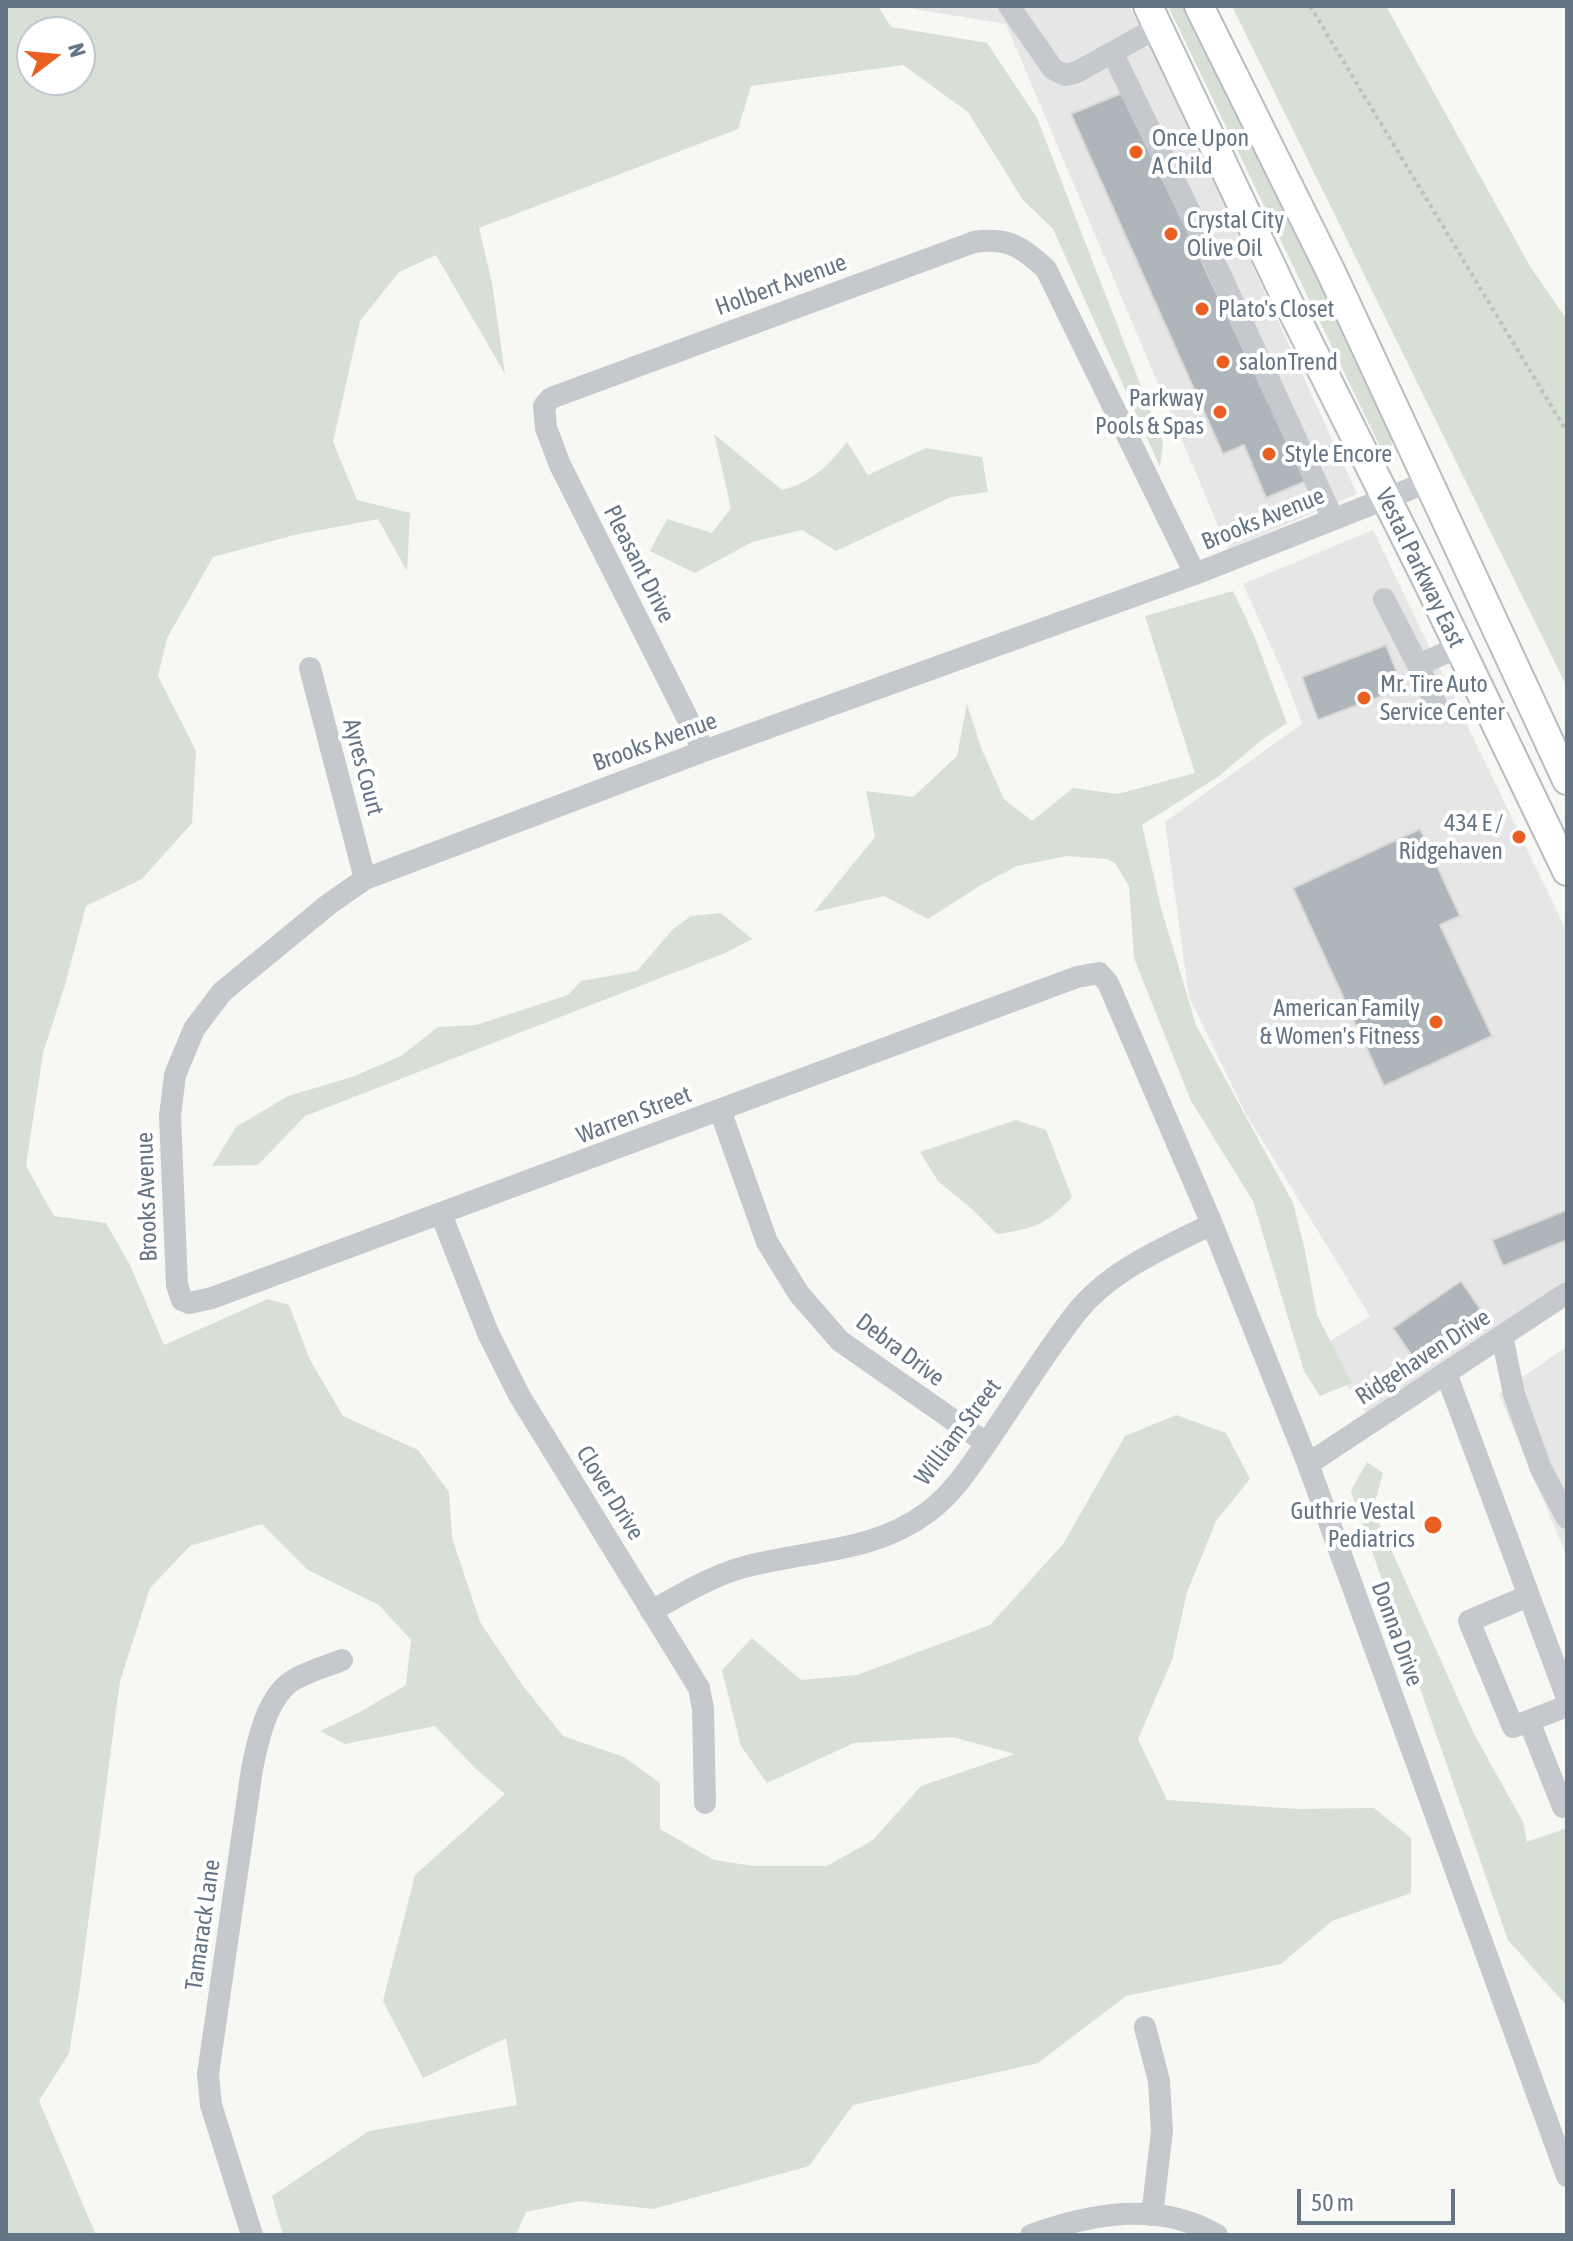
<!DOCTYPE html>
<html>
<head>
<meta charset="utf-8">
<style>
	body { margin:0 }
	#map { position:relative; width:1573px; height:2241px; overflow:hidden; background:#f7f7f4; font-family:"Asap Condensed",sans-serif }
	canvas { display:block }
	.frame { position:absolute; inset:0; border:8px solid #657586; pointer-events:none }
	.north { position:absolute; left:16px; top:16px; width:80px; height:80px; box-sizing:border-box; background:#fff; border:2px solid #c1c8cf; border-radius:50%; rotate:74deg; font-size:22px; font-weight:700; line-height:32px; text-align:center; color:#657586 }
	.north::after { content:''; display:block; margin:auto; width:28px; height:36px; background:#e96022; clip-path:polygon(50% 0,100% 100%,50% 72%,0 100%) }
	.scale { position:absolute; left:1297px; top:2189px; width:158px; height:36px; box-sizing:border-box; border:4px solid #657586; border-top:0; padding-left:10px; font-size:24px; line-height:28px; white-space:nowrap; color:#657586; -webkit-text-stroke:6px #fff; paint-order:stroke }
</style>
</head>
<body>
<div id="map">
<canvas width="1573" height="2241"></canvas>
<div class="frame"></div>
<div class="north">N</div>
<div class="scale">50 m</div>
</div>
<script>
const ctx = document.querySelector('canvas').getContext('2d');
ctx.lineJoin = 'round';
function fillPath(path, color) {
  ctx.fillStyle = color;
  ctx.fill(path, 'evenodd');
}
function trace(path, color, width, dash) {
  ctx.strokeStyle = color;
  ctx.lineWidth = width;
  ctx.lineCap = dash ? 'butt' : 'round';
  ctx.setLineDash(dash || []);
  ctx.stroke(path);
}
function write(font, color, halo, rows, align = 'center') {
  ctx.font = font + ' "Asap Condensed",sans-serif';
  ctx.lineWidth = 8;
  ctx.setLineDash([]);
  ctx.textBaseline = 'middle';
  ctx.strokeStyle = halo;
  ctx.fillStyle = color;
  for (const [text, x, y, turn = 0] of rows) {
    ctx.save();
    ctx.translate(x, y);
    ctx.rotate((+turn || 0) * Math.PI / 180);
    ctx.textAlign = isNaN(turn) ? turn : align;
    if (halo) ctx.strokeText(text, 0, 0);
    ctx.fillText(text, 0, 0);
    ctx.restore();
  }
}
fillPath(new Path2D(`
	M896,6H1129L1161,65L1357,494L1228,549L1006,24Z
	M1373,530L1567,932V1280L1368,1415L1319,1348L1370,1316L1245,1112L1189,997L1165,822L1302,724L1287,682L1243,584Z
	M1567,1346V1557L1499,1394Z`), '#e5e6e5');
fillPath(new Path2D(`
	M6,6H878L891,27L987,43L1037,118L1163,443L1160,467L1053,229L1023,200L968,112L903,65L751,86L738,129L479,228L492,283L505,374L436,255L399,272L360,321L333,442L357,500L410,513L407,571L378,519L294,535L213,557L167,638L158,676L196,751L192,823L142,879L86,906L65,985L43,1053L26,1166L54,1216L106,1223L130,1265L164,1345L268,1299L289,1305L310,1360L343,1416L418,1450L449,1492L452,1538L480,1622L523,1686L563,1736L624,1757L660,1783V1829L714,1860L753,1866H827L873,1840L921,1786L1015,1754L952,1737L854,1743L767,1783L741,1746L722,1670L752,1638L801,1680L857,1675L990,1625L1063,1544L1125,1436L1176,1415L1226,1433L1250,1479L1216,1521L1187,1592L1172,1660L1138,1739L1167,1800L1297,1809L1374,1808L1411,1838V1893L1332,1921L1281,1964L1126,1996L1038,2063L853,2105L809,2166L653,2209L579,2201L526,2212L516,2235H283L272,2196L369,2131L517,2105L506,2038L423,2078L383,2001L415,1875L505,1794L475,1768L435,1726L345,1744L320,1731L360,1712L406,1685L411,1640L379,1605L308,1570L262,1524L190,1546L150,1588L120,1681L79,1992L69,2053L39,2101L96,2235H6ZM80,32V80H32V32Z
	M1168,6H1183L1305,251L1390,429L1392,449L1384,455Z
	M1232,6H1386L1531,268L1567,320V687Z
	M714,434L782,490C812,482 828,466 847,442L868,475L926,448L982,457L988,492L951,497L836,551L802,530L752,542L695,573L650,551L667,519L712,533L731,508Z
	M1233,591L1254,635L1287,723L1263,739L1219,776L1142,825L1161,908L1196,1025L1293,1203L1304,1246L1317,1315L1352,1383L1320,1396L1304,1371L1253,1201L1191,1101L1134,958L1129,886L1115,863L1107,859L1067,856L1017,866L981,885L928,919L884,896L814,912L875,837L866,791L913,797L957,756L967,704L982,750L1004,799L1032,821L1073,788L1118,794L1195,773L1145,616Z
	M721,913L752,939L725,953L305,1116L258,1165L212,1166L236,1127L288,1096L352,1077L401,1056L438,1027L476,1025L568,995L581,981L637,971L673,929L691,916Z
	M1016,1120L1046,1130L1072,1197C1045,1226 1035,1228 997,1234L973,1210L938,1181L920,1152Z
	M1367,1462L1383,1473L1373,1509L1473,1732L1523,1822L1527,1842L1567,1828V2006L1508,1940L1351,1491Z`), '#d8dfd5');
const building = new Path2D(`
	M1122,93L1306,481L1266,498L1244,445L1223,454L1071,114Z
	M1386,645L1403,688L1318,720L1302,677Z
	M1420,829L1460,916L1440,925L1492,1036L1384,1086L1293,888Z
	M1567,1210V1240L1503,1266L1492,1240Z
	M1461,1281L1487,1319L1419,1366L1393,1328Z`);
fillPath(building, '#aeb5bb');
trace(building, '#d9d9d7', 2);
const major = new Path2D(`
	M1148,6L1288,302L1427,580L1567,871
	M1199,6L1330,270L1567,780`);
trace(major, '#b8bcc0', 32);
trace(new Path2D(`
	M1310,6L1567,432`), '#bec1c3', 4, [4, 4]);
trace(new Path2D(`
	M1009,6L1053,69L1065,75L1077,72L1158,27
	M1113,54L1220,274L1333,519
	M1428,482L1195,574L704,751L365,879L329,904L222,992L194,1029L175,1075L170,1116L177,1285L182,1300L189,1303L212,1298L1077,977L1099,973L1108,983L1212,1224L1308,1464L1567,2176
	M1384,599L1418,665L1459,647
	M1418,665L1438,709
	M310,668L365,879
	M704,751L560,465L546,428L544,406L551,398L974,242C1008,237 1022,247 1046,269L1195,574
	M720,1110L767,1242L799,1294L840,1341L986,1443
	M441,1214L488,1333L519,1395L699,1688L703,1709L705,1803
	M1502,1336L1514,1394L1541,1469L1567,1518
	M1446,1373L1567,1698
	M1308,1464L1567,1293
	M1528,1596L1469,1621L1513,1727L1567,1706
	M651,1611C681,1595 711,1576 744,1567C807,1550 874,1553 928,1512C954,1493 972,1464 990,1438C1018,1397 1045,1353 1076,1313C1110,1270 1164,1248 1212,1224
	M1529,1721L1563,1807
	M1145,2027L1159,2081L1162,2131L1152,2215
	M252,2235L211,2105L208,2074L252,1769C258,1740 267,1695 295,1679C309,1671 327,1666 342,1660
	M1031,2235C1090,2214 1158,2200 1217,2235`), '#c5c8cc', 22);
trace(major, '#fff', 28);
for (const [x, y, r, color] of [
	[1136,152,8,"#e96022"],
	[1171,234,8,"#e96022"],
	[1202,309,8,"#e96022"],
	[1223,362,8,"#e96022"],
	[1220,412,8,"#e96022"],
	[1269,454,8,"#e96022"],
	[1364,698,8,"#e96022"],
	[1519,837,8,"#e96022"],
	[1436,1022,8,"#e96022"],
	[1433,1525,10,"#e96022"]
]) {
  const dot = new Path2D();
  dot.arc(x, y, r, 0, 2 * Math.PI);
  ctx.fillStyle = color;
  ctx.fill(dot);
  trace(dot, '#fff', 3);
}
write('24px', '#657586', '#fff', [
	["Once Upon",1152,138],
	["A Child",1152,166],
	["Crystal City",1187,220],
	["Olive Oil",1187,248],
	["Plato's Closet",1218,309],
	["salonTrend",1239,362],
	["Parkway",1204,398,"right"],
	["Pools & Spas",1204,426,"right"],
	["Style Encore",1285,454],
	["Mr. Tire Auto",1380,684],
	["Service Center",1380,712],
	["434 E /",1503,823,"right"],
	["Ridgehaven",1503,851,"right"],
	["American Family",1420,1008,"right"],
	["& Women's Fitness",1420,1036,"right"],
	["Guthrie Vestal",1415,1511,"right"],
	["Pediatrics",1415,1539,"right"]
], 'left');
write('24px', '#657586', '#fff', [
	["Holbert Avenue",781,285,-20],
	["Brooks Avenue",1263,519,-22],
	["Pleasant Drive",639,564,63],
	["Vestal Parkway East",1420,568,64],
	["Brooks Avenue",655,742,-20],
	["Ayres Court",363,767,75],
	["Warren Street",634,1115,-21],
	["Brooks Avenue",147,1197,-92],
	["Debra Drive",900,1350,37],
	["Ridgehaven Drive",1423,1357,-33],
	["William Street",958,1432,-53],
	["Clover Drive",610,1493,58],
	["Donna Drive",1397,1634,70],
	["Tamarack Lane",203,1925,-82]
]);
</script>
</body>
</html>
